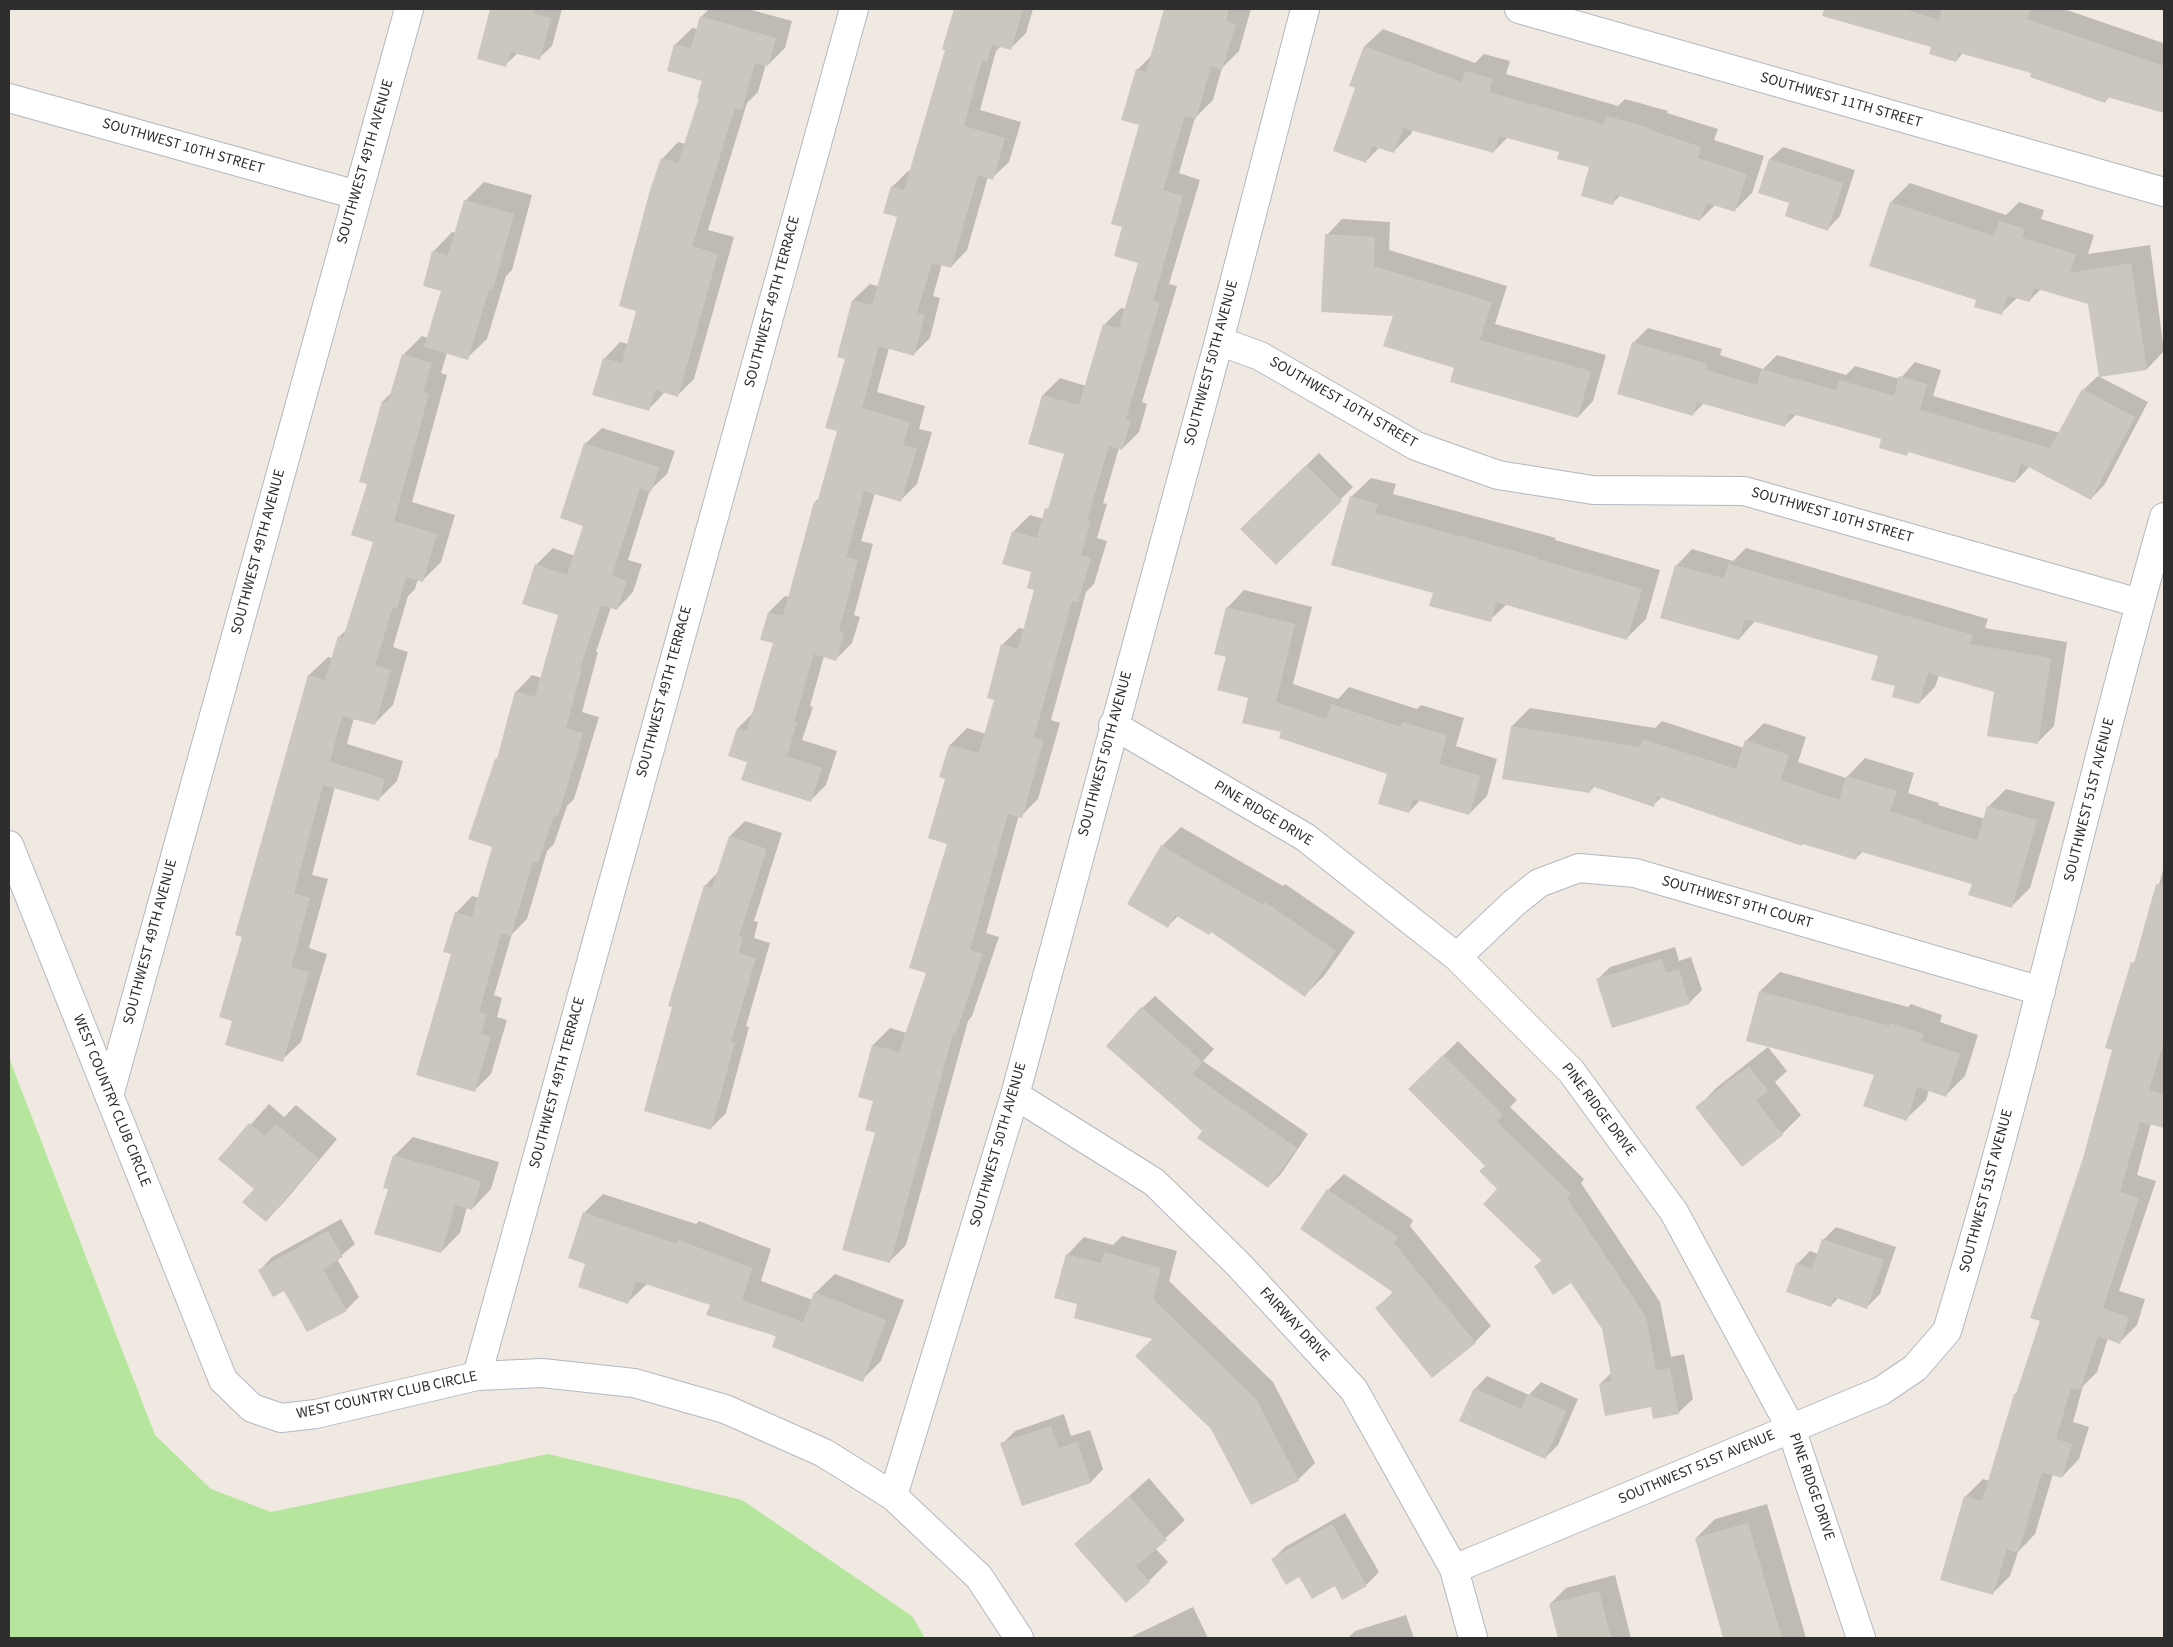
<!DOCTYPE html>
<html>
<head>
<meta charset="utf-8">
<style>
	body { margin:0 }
	#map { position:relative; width:2173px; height:1647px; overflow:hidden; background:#efe9e1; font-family:"Source Sans 3",sans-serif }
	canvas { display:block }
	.frame { position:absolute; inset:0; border:10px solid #2e2e2e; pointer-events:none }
</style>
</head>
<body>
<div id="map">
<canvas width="2173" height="1647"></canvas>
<div class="frame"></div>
</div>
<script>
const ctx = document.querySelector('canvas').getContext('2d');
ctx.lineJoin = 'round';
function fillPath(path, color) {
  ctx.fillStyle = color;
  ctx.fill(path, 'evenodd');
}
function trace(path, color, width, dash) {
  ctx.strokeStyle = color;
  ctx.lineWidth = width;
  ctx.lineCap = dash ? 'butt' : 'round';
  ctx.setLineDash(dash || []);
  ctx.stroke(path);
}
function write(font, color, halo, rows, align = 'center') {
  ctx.font = font + ' "Source Sans 3",sans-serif';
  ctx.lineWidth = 4;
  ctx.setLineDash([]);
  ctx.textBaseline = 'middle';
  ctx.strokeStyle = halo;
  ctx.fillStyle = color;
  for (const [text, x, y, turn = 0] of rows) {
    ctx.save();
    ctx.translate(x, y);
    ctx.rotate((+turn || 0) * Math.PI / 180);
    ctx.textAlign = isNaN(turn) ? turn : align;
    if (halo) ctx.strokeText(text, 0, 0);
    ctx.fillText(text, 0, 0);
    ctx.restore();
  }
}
fillPath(new Path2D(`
	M9,1058L155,1435L211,1489L271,1512L548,1454L742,1500L912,1616L925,1638H9Z`), '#b6e59e');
fillPath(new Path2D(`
	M491,9H562L552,46L539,58L518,53L505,65L478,58Z
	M709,9H748L792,21L785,48L768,65L766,64L758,92L747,103L708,230L734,237L694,379L678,395L665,392L648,410L604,359L620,342L628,344L638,310L662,159L678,142L685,144L701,97L704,80L669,70L676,44L692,28L698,29L701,17Z
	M955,9H1033L1026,33L1010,49L1001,46L996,51L980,110L1021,122L1009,162L992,178L988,177L967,250L951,267L942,264L933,296L940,298L930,338L914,354L889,348L877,392L925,406L919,429L932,432L917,484L901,500L875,493L861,541L873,544L854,615L860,617L852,643L836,659L824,656L810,706L813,707L802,740L837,751L826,785L810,801L749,761L729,755L738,728L754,712L774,642L769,612L785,596L789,597L815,502L820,497L839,431L846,358L839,356L853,300L870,284L878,286L898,216L892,187L908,171H911L947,49L944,48Z
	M1166,9H1251L1239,51L1222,68L1213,100L1195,118L1179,173L1200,180L1169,284L1177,286L1142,402L1147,404L1139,432L1122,449L1119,448L1103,503L1107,504L1097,538L1107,541L1094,584L1086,592L1051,720L1060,723L1038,799L1021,816L1019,815L986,933L999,937L972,1016L968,1021L906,1245L889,1262L877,1132L873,1045L890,1028L907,1033L927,973L949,843L946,778L950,745L967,728L986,734L996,699L1002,645L1019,628L1024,629L1035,589L1033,571L1013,532L1030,515L1044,519L1047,509L1051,505L1066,453L1043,395L1060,378L1086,386L1104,325L1121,308L1126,309L1140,262L1124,226L1140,125L1137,70L1152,55Z
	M1838,9H2064L2163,43L2164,37V112L2110,96L2105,102L2033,72L1963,53L1956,61L1933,46L1862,16Z
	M1383,29L1475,63L1484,54L1510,61L1506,74L1618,106L1625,99L1668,111L1667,113L1718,129L1714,140L1764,156L1752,193L1734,211L1715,205L1700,220L1621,195L1613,203L1590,166L1561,151L1508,137L1494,151L1413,129L1411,134L1393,152L1380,147L1366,161L1357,87L1351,85L1365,46Z
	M1783,147L1855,170L1840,216L1828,229L1791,202L1760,192L1770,159Z
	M484,182L532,195L512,270L506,276L487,339L467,358L447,353L441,373L447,375L412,502L455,515L441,562L422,581L418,579L415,589L408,596L393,647L408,652L393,705L375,723L354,718L347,744L403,761L397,781L379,799L335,787L312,875L328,879L309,948L327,954L301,1042L282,1060L234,1020L244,936L237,934L309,675L328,657L332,658L339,637L348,628L374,541L368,483L383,401L393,391L403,355L422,336L428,338L443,290L433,252L452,232L456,233L465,201Z
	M1910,183L2006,215L2019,202L2044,210L2041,219L2094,235L2088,254L2150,245L2164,351L2147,369L2100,376L2089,303L2041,289L2029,301L2017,298L2001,313L1977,299L1891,202Z
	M1342,219L1390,222L1389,250L1507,286L1495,324L1606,355L1593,401L1578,417L1456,367L1327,235Z
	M1648,328L1722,349L1720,355L1763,369L1777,355L1846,375L1855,366L1900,379L1915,362L1941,370L1933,396L2060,433L2083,390L2098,376L2148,402L2105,484L2091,499L2030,466L2015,482L1910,451L1906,455L1883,438L1797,414L1784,426L1704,403L1693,414L1633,343Z
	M602,428L675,451L667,474L650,490L628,560L642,564L633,592L617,609L611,607L596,652H598L582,712L599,717L574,799L567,806L554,844L547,851L527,919L512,934L494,995L502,998L497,1017L507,1020L491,1074L475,1090L452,953L456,913L472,896L479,898L494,846L496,759L499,756L516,692L532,675L542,678L559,614L536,565L553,548L575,556L585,525V444Z
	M1319,453L1353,487L1276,563L1242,529Z
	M1371,478L1396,484L1393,494L1556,538L1555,540L1660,570L1646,619L1627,638L1507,604L1490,620L1351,497Z
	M1746,548L1988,619L1985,628L2067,642L2054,726L2038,742L1995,691L1939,675L1935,687L1919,703L1896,685L1879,656L1756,620L1739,639L1676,566L1692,549L1733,561Z
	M1244,590L1312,607L1293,684L1338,699L1349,687L1417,709L1421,705L1464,718L1456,746L1497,759L1487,796L1469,814L1421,799L1409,812L1388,773L1283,731L1250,697L1227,656V608Z
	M1530,708L1655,728L1662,721L1744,748L1746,741L1764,723L1806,737L1798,762L1846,778L1865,758L1914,773L1908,793L1939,803L1938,805L1985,819L1988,807L2006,789L2055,802L2030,888L2012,906L1973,884L1863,851L1856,858L1663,796L1653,805L1595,786L1589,792L1504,778L1512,726Z
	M745,821L782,833L754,921L758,922L754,938L770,943L746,1026L749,1027L726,1113L711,1128L674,1006L705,886L718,872L730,836Z
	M1181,827L1283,886L1285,884L1355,932L1324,976L1305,995L1212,931L1178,916L1168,926L1162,846Z
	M2164,867V1127L2151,1123L2137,1175L2156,1181L2119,1291L2145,1299L2137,1325L2120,1342L2108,1338L2097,1372L2083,1386L2073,1422L2089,1427L2079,1459L2062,1477L2053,1474L2035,1534L2018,1552L2010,1576L1993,1593L1965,1497L1983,1479L1990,1481L2015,1394L2018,1391L2041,1320L2113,1049L2133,963L2137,959Z
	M1675,947L1679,961L1691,957L1702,990L1689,1003L1598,979L1610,967Z
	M1780,972L1908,1007L1911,1004L1942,1015L1940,1022L1978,1035L1965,1076L1946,1095L1929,1090L1926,1100L1906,1119L1875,1074L1760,991Z
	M1155,996L1214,1049L1203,1061L1308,1134L1281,1174L1268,1187L1203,1131L1142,1008Z
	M1458,1041L1517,1100L1510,1107L1584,1179L1581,1183L1660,1302L1671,1357L1684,1354L1693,1399L1678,1413L1600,1384L1611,1373L1603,1329L1571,1281L1536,1266L1542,1260L1486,1166L1410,1089Z
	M1768,1047L1787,1071L1775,1082L1801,1115L1782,1134L1697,1108L1716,1088Z
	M269,1104L284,1117L296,1105L337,1139L285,1201L266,1221L256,1189L220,1159Z
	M413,1137L499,1162L491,1189L472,1209L467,1207L460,1233L441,1252L389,1188L394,1156Z
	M1344,1174L1413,1220L1410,1226L1491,1326L1475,1342L1377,1308L1394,1291L1328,1190Z
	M603,1194L696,1224L699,1221L771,1249L761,1281L813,1300L815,1293L835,1274L904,1300L881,1361L862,1380L711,1304L647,1284L628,1302L587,1263L584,1213Z
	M341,1219L355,1244L337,1259L359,1297L346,1310L284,1289L260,1270L272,1257Z
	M1836,1227L1896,1247L1880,1294L1867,1307L1839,1297L1831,1306L1797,1264L1810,1251L1818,1254L1824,1239Z
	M1122,1236L1177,1251L1169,1281L1273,1382L1315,1463L1298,1480L1212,1428L1154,1338L1079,1303L1067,1255L1084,1237L1113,1245Z
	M1487,1376L1529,1395L1541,1382L1578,1399L1558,1445L1545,1458L1475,1389Z
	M1064,1414L1071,1436L1090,1430L1103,1469L1091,1482L1002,1444L1015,1431Z
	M1149,1478L1185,1520L1155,1548L1168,1562L1149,1581L1076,1544Z
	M1767,1504L1806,1638H1725L1721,1618L1696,1538L1715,1519Z
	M1345,1513L1379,1572L1366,1585L1300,1576L1273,1559L1285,1547Z
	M1615,1575L1631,1638H1559L1550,1604L1566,1588Z
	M1193,1607L1208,1638H1130L1133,1636Z
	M1406,1615L1414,1638H1348L1355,1631Z`), '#0003');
fillPath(new Path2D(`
	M490,9H536L534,14L551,18L540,60L510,52L506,67L477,59Z
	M954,9H1023L1011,50L992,45L987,62L982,60L964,126L1005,138L993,180L978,175L951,268L932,263L917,313L925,314L914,356L879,346L862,408L910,422L903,445L917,448L901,502L864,491L846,557L858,560L839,631L844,633L836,661L814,654L794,722L797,723L787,756L822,768L811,802L741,780L747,762L728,756L737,728L747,731L773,643L760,640L768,612L783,616L814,502L817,503L837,431L825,428L845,359L837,357L852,300L872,305L897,217L883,213L891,186L904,190L945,50L942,49Z
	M1164,9H1229L1226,21L1236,24L1222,70L1211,66L1196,119L1185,116L1163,190L1183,196L1153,301L1160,303L1126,419L1131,421L1122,450L1109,446L1087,520L1091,521L1081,555L1091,558L1078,602L1072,601L1034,737L1044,740L1022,818L1008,814L970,950L983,954L955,1035L953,1034L890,1263L842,1250L875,1133L865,1130L873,1101L858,1097L872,1045L899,1052L926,973L909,968L947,844L928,838L945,779L939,777L949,745L979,753L994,700L987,698L1001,644L1018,649L1034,590L1027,588L1031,572L1002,564L1012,531L1037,538L1045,508L1048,509L1064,454L1028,444L1042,395L1079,405L1103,324L1119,328L1138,263L1114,256L1122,227L1111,224L1139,125L1121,120L1136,69L1146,72Z
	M1824,9H1903L1939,20L1942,9H2030L2027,19L2164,66V113L2107,97L2105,103L2030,77L2031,73L1959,53L1956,62L1929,54L1931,47L1822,16Z
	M700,16L776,38L768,66L755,63L742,110L735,108L692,246L718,254L678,397L655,390L649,411L592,395L603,358L622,363L636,311L619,306L650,190L661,158L678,163L699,98H697L702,81L667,71L674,44L691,48Z
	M1364,46L1462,82L1465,71L1493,79L1489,92L1603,124L1606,116L1651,128L1650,130L1701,147L1698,158L1747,174L1735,212L1707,203L1700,221L1616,195L1613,205L1581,196L1589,167L1557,159L1559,152L1499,136L1494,153L1403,128L1394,153L1372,146L1366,163L1333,151L1355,88L1349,86Z
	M1769,159L1843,183L1828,231L1785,216L1789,203L1758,193Z
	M464,200L514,214L493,290L489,289L468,360L424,347L441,291L423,286L432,251L448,255Z
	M1890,202L1994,236L1999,221L2025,229L2022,238L2076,254L2070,273L2131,263L2147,370L2099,377L2088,304L2034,288L2030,302L2007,296L2002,315L1974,307L1976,300L1869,266Z
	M1325,234L1375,237L1374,266L1492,302L1480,340L1591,371L1578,418L1450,382L1454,368L1383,346L1393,316L1321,312Z
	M1632,342L1708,364L1706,370L1757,385L1761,369L1836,390L1839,380L1894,396L1899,376L1927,384L1920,410L2050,448L2082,389L2135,417L2091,500L2021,463L2015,483L1908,452L1907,456L1879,448L1881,439L1789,413L1785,427L1697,402L1693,416L1617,394Z
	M402,354L432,363L423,392L429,394L394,521L437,534L423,582L406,577L397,609L393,607L375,665L391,670L375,725L342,716L330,762L385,779L379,801L323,785L294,893L310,898L291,967L309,972L283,1062L225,1045L232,1021L219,1017L242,937L235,935L308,675L325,680L338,636L343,638L373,542L351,535L367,484L359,482L382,401L388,402Z
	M584,443L659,467L651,492L640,488L612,576L627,581L617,610L601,605L580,668L582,669L566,728L583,733L558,817L554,815L538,862L533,861L511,936L501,934L479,1012L487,1014L481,1034L491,1037L475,1092L416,1075L451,954L443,952L455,912L472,917L492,847L468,839L495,759H497L515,691L535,697L558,615L522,604L535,564L567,575L583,526L560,518Z
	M1306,465L1342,501L1276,565L1240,529Z
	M1350,496L1378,504L1375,513L1537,557V559L1642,589L1627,640L1496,602L1491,622L1429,606L1433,593L1331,565Z
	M1728,564L1973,635L1970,644L2051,658L2038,744L1987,736L1994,692L1928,673L1919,704L1892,697L1895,686L1871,680L1878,656L1745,619L1739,640L1660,618L1675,565L1724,578Z
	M1226,607L1295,624L1276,702L1326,719L1331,704L1401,727L1402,722L1447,735L1439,764L1481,776L1469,815L1413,799L1409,813L1378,804L1387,774L1279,738L1281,732L1242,723L1248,698L1217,690L1226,657L1214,654Z
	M1511,726L1640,747L1643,739L1736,769L1745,740L1789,755L1781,780L1839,800L1846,776L1897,791L1890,811L1921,821V823L1977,840L1987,806L2037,820L2012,908L1968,895L1972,884L1858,851L1856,860L1803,844L1802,846L1657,796L1654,807L1591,786L1590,793L1502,779Z
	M729,836L767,849L739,936L743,937L739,953L756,958L731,1042H735L711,1130L644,1111L672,1007L668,1006L704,885L712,888Z
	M1161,845L1263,905L1265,902L1336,951L1305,997L1211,932L1209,935L1175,915L1168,928L1127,904Z
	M2156,884L2164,885V1041L2149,1090L2164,1094V1128L2140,1122L2120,1192L2139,1198L2103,1308L2129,1317L2120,1344L2098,1336L2080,1390L2071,1388L2056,1439L2072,1444L2062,1478L2042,1472L2018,1553L2007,1549L1993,1595L1940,1580L1964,1496L1982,1501L2014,1394H2016L2040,1321L2030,1318L2083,1158L2112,1050L2105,1048L2131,962L2134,963Z
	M1662,959L1666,973L1679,969L1690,1004L1612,1028L1596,979Z
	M1759,991L1890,1026V1023L1924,1034L1921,1041L1960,1054L1946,1097L1917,1087L1907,1121L1863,1106L1874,1075L1746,1041Z
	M1141,1007L1203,1062L1192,1074L1297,1148L1268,1188L1197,1138L1202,1131L1106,1046Z
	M1443,1055L1503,1115L1497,1122L1571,1194L1567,1198L1646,1317L1656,1370L1670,1368L1679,1414L1653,1419L1651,1407L1605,1416L1599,1384L1612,1381L1602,1329L1571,1283L1553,1295L1534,1266L1542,1261L1483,1204L1497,1189L1479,1171L1485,1166L1408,1089Z
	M1749,1066L1768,1091L1756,1100L1783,1135L1742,1167L1695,1107Z
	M249,1123L265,1136L276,1124L319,1159L266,1222L242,1202L254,1189L218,1159Z
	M393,1155L481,1181L472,1210L455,1205L441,1253L374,1234L388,1189L383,1188Z
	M1327,1189L1398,1237L1394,1243L1476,1343L1432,1378L1375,1308L1394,1293L1300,1229Z
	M583,1212L677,1244L679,1240L752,1268L742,1300L803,1322L814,1292L886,1320L863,1382L772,1347L776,1336L706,1315L710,1305L636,1281L628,1304L578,1287L585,1264L568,1258Z
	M328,1231L343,1257L323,1269L347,1311L307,1332L284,1291L273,1297L258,1270Z
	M1822,1239L1884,1260L1867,1309L1834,1297L1831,1307L1786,1292L1796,1263L1812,1269Z
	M1104,1252L1161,1268L1153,1299L1256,1399L1299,1481L1251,1505L1211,1429L1135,1356L1152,1339L1074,1318L1077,1304L1054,1298L1066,1254L1101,1263Z
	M1474,1388L1521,1409L1528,1394L1566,1411L1545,1459L1459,1421Z
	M1051,1426L1059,1448L1077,1442L1091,1483L1022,1506L1000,1443Z
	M1129,1496L1167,1540L1136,1566L1150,1582L1126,1603L1074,1544Z
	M1748,1523L1782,1638H1723L1695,1538Z
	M1332,1524L1367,1586L1342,1600L1335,1586L1312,1599L1299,1577L1286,1585L1271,1559Z
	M1599,1591L1611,1638H1558L1549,1604Z`), '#cbc7bf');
const street = new Path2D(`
	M1519,9L2164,192
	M9,98L357,195
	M1219,341L1260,356L1416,446L1498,475L1593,490L1744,491L2139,603
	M1113,725L1305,837L1457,957L1571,1071L1674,1212L1791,1428L1861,1638
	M9,845L223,1380L252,1408L281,1418L316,1414L477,1376L542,1373L634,1383L725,1409L824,1453L893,1496L979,1577L1019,1638
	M1457,957L1514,903L1539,883L1579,868L1635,873L2041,991
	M1015,1095L1154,1182L1238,1264L1354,1390L1454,1569L1473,1638
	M109,1096L409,9
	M477,1376L854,9
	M893,1496L1015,1095L1219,341L1305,9
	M1454,1569L1881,1391L1915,1368L1947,1331C2029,1062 2087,787 2164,517`);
trace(street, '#b4b7c1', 30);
trace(street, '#fff', 28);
write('15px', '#2e2e2e', '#fff', [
	["SOUTHWEST 11TH STREET",1841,101,16],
	["SOUTHWEST 10TH STREET",183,147,16],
	["SOUTHWEST 49TH AVENUE",366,162,-74],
	["SOUTHWEST 49TH TERRACE",773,302,-75],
	["SOUTHWEST 50TH AVENUE",1212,363,-75],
	["SOUTHWEST 10TH STREET",1343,403,30],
	["SOUTHWEST 10TH STREET",1832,516,16],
	["SOUTHWEST 49TH AVENUE",259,552,-75],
	["SOUTHWEST 49TH TERRACE",665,692,-75],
	["SOUTHWEST 50TH AVENUE",1106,754,-75],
	["SOUTHWEST 51ST AVENUE",2090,800,-76],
	["PINE RIDGE DRIVE",1263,814,31],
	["SOUTHWEST 9TH COURT",1737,903,16],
	["SOUTHWEST 49TH AVENUE",151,942,-75],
	["SOUTHWEST 49TH TERRACE",558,1083,-75],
	["WEST COUNTRY CLUB CIRCLE",111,1101,68],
	["PINE RIDGE DRIVE",1598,1110,53],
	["SOUTHWEST 50TH AVENUE",999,1145,-74],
	["SOUTHWEST 51ST AVENUE",1987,1191,-75],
	["FAIRWAY DRIVE",1294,1325,47],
	["WEST COUNTRY CLUB CIRCLE",387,1396,-12],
	["SOUTHWEST 51ST AVENUE",1697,1468,-23],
	["PINE RIDGE DRIVE",1811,1487,71]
]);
</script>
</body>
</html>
